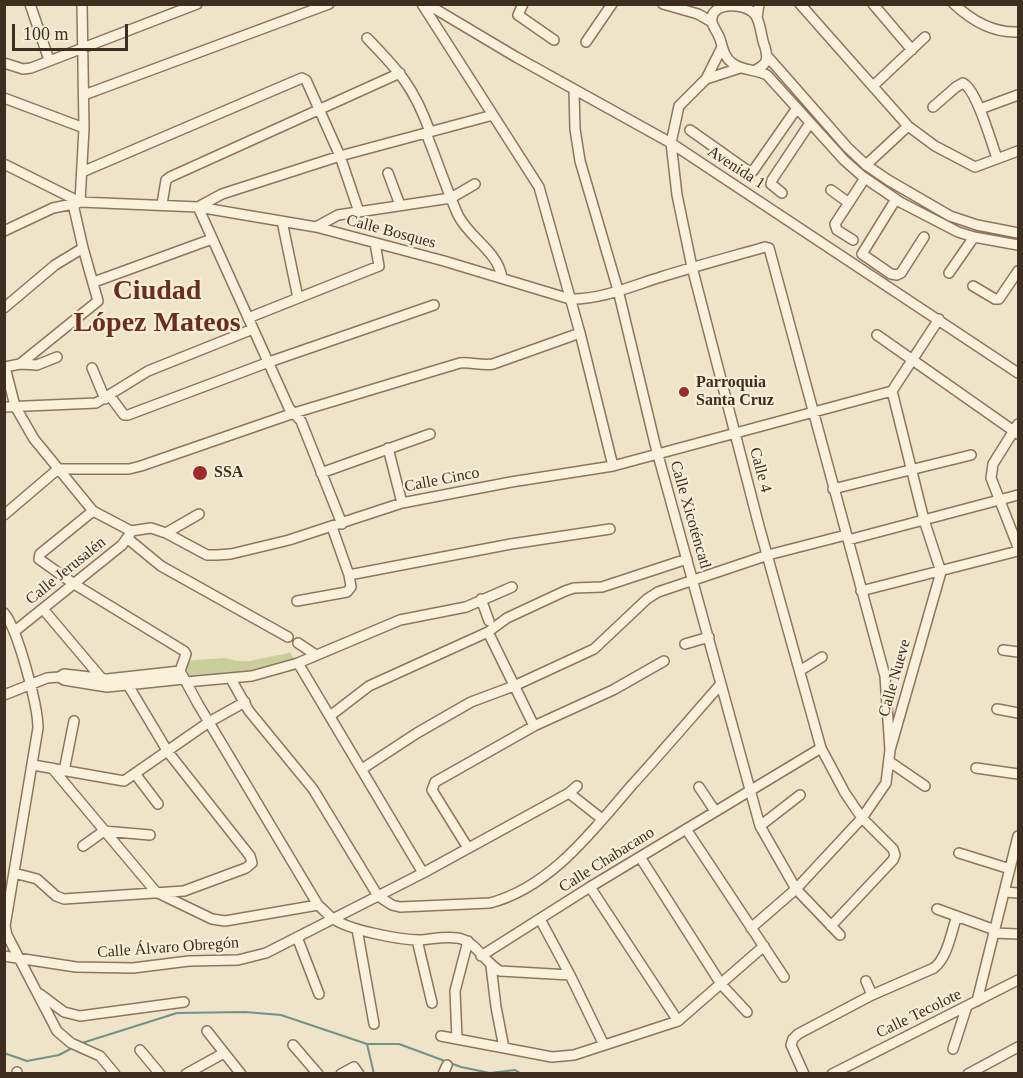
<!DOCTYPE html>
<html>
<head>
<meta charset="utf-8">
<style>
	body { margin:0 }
	#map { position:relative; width:1023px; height:1078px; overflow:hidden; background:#f0e4c8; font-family:Georgia,serif }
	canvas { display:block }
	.frame { position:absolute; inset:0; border:6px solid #3d2e20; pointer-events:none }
	.scale { position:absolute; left:12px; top:24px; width:116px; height:27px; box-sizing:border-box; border:3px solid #3d2e20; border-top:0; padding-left:8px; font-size:18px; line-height:21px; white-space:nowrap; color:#3d2e20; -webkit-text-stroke:4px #f7eed8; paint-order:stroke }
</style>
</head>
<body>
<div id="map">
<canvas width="1023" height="1078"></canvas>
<div class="frame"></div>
<div class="scale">100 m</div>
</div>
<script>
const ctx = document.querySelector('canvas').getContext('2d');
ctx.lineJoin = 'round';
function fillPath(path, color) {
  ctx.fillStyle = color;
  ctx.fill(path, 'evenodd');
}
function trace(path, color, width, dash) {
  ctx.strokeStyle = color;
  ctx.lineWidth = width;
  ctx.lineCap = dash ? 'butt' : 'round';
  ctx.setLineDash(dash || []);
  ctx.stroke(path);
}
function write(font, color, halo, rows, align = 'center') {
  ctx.font = font + ' Georgia,serif';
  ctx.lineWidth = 4.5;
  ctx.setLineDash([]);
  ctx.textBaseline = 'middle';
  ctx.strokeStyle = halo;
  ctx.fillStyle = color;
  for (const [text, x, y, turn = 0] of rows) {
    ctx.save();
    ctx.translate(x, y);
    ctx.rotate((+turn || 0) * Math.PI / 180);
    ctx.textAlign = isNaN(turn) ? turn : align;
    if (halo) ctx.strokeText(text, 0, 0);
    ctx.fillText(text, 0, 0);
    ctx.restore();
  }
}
fillPath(new Path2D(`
	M290,652L295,661L252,675L186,681L183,661L225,658L237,661H249L284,654Z`), '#c9cf9b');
trace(new Path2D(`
	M82,1043L177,1013L245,1012L281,1015L367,1044H399L461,1067L490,1073L515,1070L522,1074
	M367,1044L374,1074
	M4,1053L27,1061L59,1055L74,1047`), '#6f938a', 2);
const minor = new Path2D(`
	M30,4L49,60
	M422,4L539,187L580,333L613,466
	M427,4L516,57L671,143L1018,373
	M523,4L518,15L554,40
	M663,4L698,14L712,22
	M800,4L908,126L935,146L975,167L1018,151
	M873,4L912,50
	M954,4C972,21 993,33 1018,32
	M757,18L759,4
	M367,38C399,71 414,87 430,132
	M586,42L612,4
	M722,47L706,79L679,106L671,143L677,195L692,267L759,526L821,748L845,793L862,818L893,849L895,855L893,860L831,926
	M768,57L847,147L866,165L888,180L950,216L977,225L1018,233
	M4,63L23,69L31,68L197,4
	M757,69C768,64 768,58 765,47C761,38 761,24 756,16C747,1 708,2 712,22C713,27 718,33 720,39C723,48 724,57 732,63C742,71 755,69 767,75L844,160L862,176L900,202L958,232L974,237L1018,245
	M706,79L740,68
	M873,86L925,37
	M574,90L575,129L580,161L618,290L655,444L760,826L796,889L840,935
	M84,95L329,4
	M4,98L84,128
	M933,107L956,87L963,83C977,90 991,142 997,158
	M980,109L1018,95
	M690,130L748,171H753L797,108
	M426,133C437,160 446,188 458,215C470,239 498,251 502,278
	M4,164L80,202L198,207L316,227L444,261L570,299C600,300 632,286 661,277C696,266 730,257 765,247L769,248L885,676L890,750
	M866,165L908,126
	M82,172L302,78L306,80L340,156L359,212
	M388,173L400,205
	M831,190L849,203
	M782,193L771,184L772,180L810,123
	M896,199L862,254L891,274L897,275L901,273L924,237
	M80,202L84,128L82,4
	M162,204L166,180L170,177L400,73
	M282,221L298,298
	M316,227L338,215L451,198L475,184
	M4,231L53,208L78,203
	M853,240L837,230L835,224L865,178
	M949,273L974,237
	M94,282L212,239
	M973,286L995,299H999L1018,271
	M4,308L55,265L83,248
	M248,318L379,266L375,243
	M877,335L1018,434
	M20,364L37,365L57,357
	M5,367L15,406L34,439L93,511L131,531L151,528L166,533L207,555H217L231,554L289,540L402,503L511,482L613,466L892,391L939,319
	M5,367L20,364L98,301L83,248L73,204
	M92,368L105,399
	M110,396L124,415H128L269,362L434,305
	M4,407L96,403L148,371L253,329
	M1018,424L993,464L991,478L1018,547
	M388,448L402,503
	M321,473L430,434
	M833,489L971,455
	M93,511L40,554L39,559L74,584L184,651L186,654L180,671
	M4,515L58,469H129L141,466L294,413L460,363C472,362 482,366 493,364L580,333
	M342,524L301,421L289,408L198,207L222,194L340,156L493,115
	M332,527L349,575
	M166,533L199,514
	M127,538L161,566L288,637
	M848,540L1018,495
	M861,591L1018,551
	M481,599L489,621
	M297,601L347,592L351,587L349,575L511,544L610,529
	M43,609L103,680
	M4,613C18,629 38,707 38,728L5,926L7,935L57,1031L71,1043L100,1056L115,1074
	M15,631L122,545L130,534
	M488,632L534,726
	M298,643L316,655
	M685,644L709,637
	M1003,650L1018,652
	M298,663L423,873
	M801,670L822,657
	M180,671L198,704L318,905C323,909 327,914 332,918C348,930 400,940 420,940C432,939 446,936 457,938C475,940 485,963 500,971L570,975
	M59,677L64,680L107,687L184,679
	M231,679L249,711L313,789L378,896L392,905L400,907L490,903C551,887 593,830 632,785C662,752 691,718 720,685
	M186,682L252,676L298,663L400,620L466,607L512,587
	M4,695L47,678L59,677L64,674L107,679L180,671
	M997,709L1018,713
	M330,716L369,686L488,632L507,618L565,591L574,588L602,587L687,559
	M890,762L925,786
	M33,765L124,781L209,722L245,702
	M52,768L156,892L212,919L225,921L318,905
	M976,768L1018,774
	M362,769L417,733L471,702L514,686L594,649L647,599L658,592L768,555L846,535
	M64,771L74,721
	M136,775L158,804
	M699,787L715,811
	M569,793L602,819
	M760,826L800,795
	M686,829L784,977
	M83,846L104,831L150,835
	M468,848L432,790L435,782L534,726L613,690L664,661
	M959,853L1010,869
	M640,857L721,984L747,1012
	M14,873L37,879L56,896L64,899L184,891L246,868L252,863L250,856L168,752L128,685
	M590,887L678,1021
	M1005,892L1018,893
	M937,909L995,930
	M540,919L570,975L604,1045
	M751,928L796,889L862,818L886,783L890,750L941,572L924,520L892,391
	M357,929L374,1024
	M994,933L1018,934
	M297,937L319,994
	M417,940L432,1003
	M4,956L76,967L133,968L189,961L238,960L266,953L423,873L569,793L577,786
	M481,956L590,887L821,748
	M491,966L496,1007L504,1048
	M866,981L872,995
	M40,994L64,1012L80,1016L184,1002
	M977,1001L1018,836
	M207,1031L241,1074
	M441,1036L552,1057L574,1055L678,1021L764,946
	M457,1039L455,991L468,941
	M293,1045L318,1074
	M953,1049L967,1006
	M140,1050L160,1074
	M17,1074V1072
	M186,1074L224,1053
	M341,1074L354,1067L359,1074
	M443,1074L447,1065
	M804,1074L791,1045L793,1039L798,1034L872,995L934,968C948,957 951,932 957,916
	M832,1074L1018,980
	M968,1074L1018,1047`);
trace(minor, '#8d765c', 12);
trace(minor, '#faf1dc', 9);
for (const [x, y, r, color] of [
	[684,392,6,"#9e2a2b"],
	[200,473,8,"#9e2a2b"]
]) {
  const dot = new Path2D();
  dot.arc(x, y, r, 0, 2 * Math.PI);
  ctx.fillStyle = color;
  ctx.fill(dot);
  trace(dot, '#f7eed8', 2);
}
write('16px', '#3d2e20', '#f7eed8', [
	["Avenida 1",736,168,33],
	["Calle Bosques",391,232,15],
	["Calle 4",760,470,75],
	["Calle Cinco",442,480,-11],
	["Calle Xicoténcatl",690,515,74],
	["Calle Jerusalén",66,571,-39],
	["Calle Nueve",895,678,-74],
	["Calle Chabacano",607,860,-32],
	["Calle Álvaro Obregón",168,948,-4],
	["Calle Tecolote",919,1014,-26]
]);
write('bold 16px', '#3d2e20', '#f7eed8', [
	["Parroquia",696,383],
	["Santa Cruz",696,401],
	["SSA",214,473]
], 'left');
write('bold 28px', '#6b2e1e', '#f7eed8', [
	["Ciudad",157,292],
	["López Mateos",157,324]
]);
</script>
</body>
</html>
